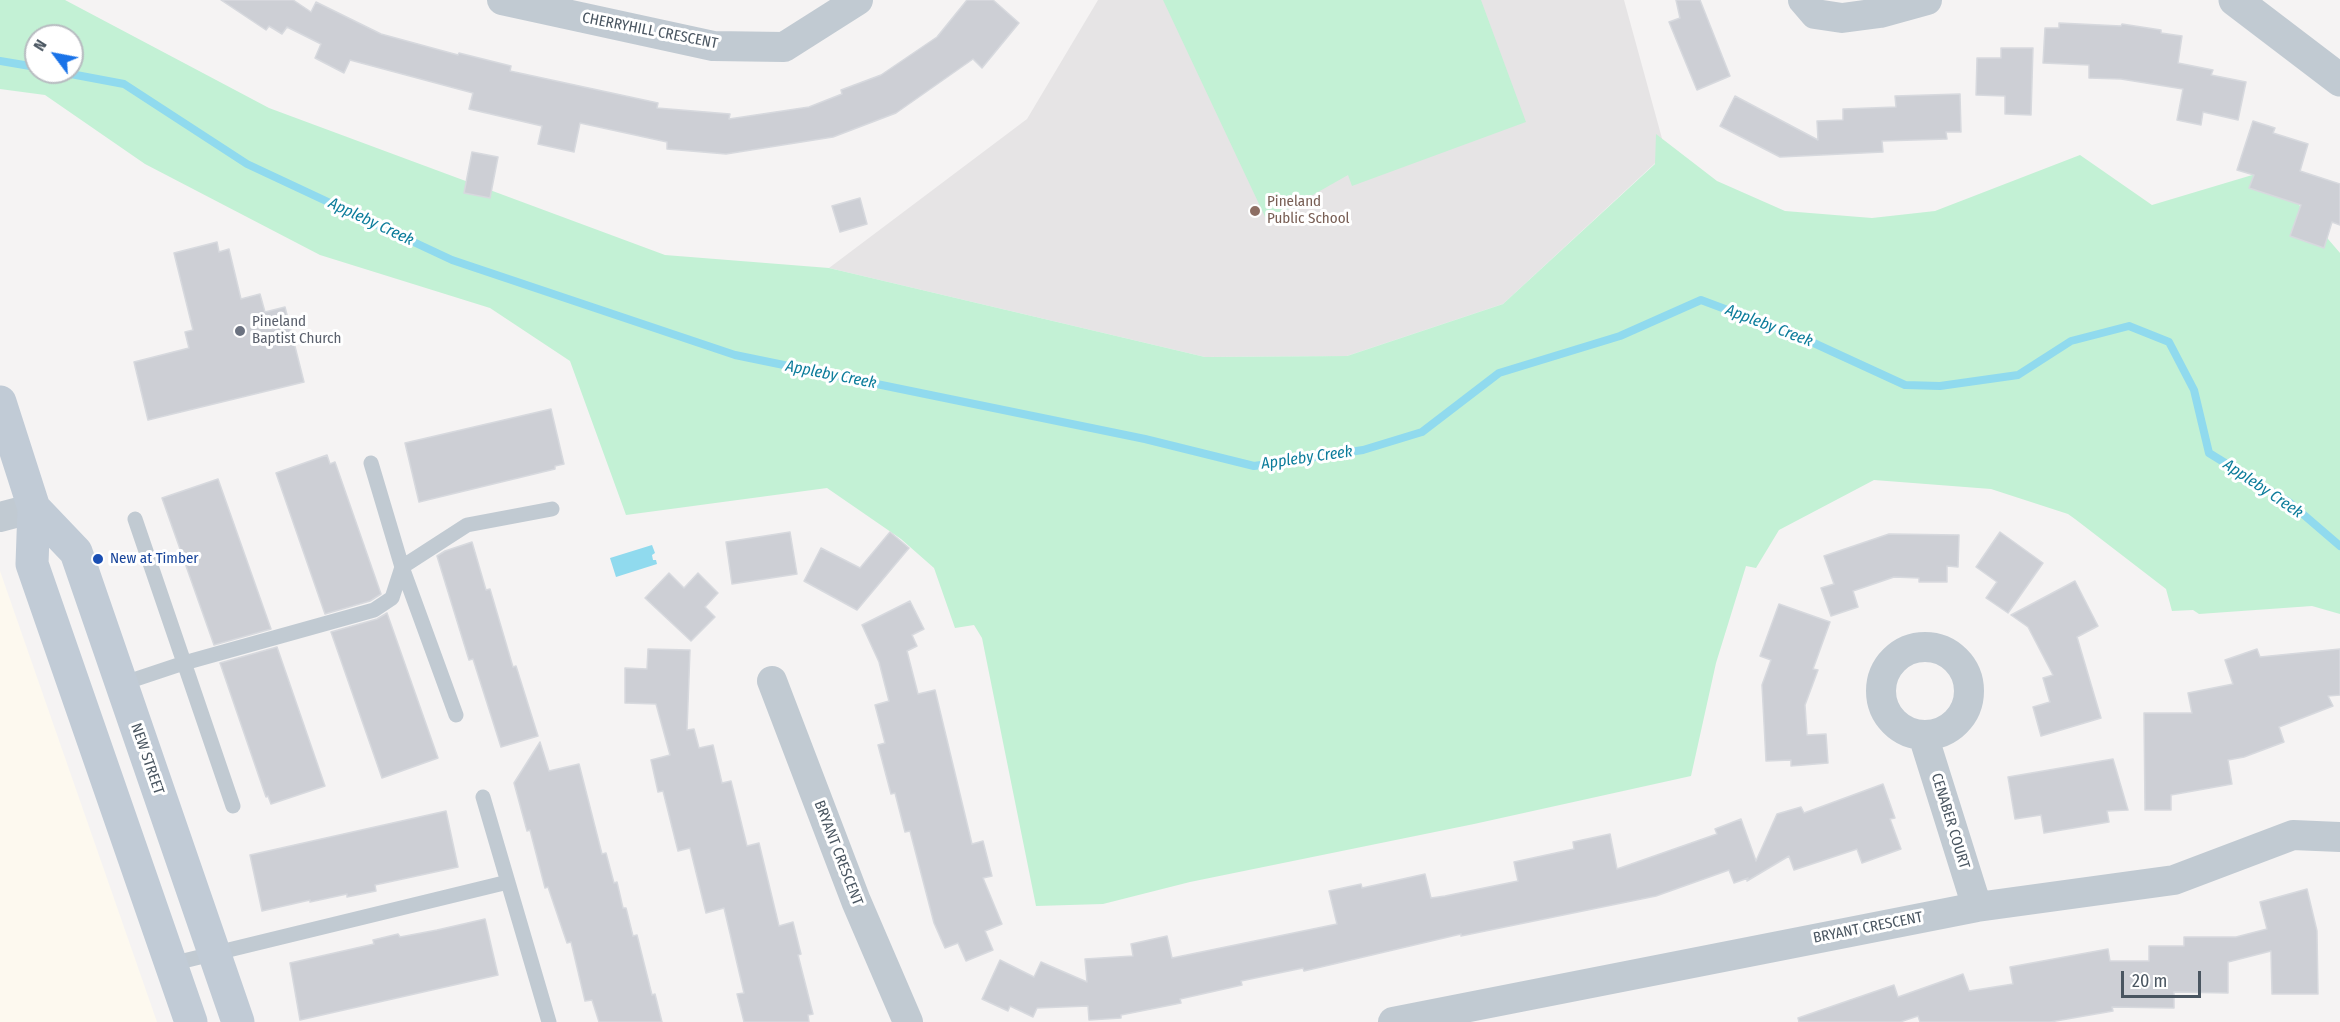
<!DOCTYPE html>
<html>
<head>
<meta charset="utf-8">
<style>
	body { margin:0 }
	#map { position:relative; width:2340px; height:1022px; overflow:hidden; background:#f5f3f3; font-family:"Fira Sans Condensed",sans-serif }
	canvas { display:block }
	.north { position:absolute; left:24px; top:24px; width:60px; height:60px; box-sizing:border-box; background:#fff; border:2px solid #b7bbc0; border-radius:50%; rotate:302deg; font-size:16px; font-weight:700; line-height:24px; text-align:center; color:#4a5661 }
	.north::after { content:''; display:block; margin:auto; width:21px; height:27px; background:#1a73e8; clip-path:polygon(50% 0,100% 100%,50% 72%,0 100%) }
	.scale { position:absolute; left:2121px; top:971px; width:80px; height:27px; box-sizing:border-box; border:3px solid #4a5661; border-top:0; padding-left:8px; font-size:18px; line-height:21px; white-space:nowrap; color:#4a5661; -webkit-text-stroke:4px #fff; paint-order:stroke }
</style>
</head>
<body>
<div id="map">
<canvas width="2340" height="1022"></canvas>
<div class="north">N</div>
<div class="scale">20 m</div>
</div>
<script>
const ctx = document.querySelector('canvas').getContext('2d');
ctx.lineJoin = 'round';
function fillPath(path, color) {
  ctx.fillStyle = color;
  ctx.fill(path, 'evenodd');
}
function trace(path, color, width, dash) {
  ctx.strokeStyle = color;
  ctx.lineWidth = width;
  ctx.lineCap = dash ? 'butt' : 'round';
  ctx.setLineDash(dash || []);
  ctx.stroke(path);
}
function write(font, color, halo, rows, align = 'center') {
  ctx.font = font + ' "Fira Sans Condensed",sans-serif';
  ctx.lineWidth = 6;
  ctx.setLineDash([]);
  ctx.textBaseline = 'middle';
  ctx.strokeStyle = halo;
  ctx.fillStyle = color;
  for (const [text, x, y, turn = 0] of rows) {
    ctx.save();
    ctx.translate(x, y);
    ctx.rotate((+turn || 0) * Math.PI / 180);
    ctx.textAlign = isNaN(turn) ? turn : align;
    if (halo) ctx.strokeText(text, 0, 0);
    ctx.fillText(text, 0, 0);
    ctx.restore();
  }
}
fillPath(new Path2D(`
	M0,571L157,1022H0Z`), '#fdf9ef');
fillPath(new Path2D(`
	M1098,0H1624L1666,153L1503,304L1347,356L1205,357L829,268L1027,119Z`), '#e6e4e5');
fillPath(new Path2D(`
	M0,0H65L269,108L665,255L829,268L1205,357L1347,356L1503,304L1655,164L1656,134L1717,181L1785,211L1872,218L1935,211L2080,155L2152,205L2269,170L2340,253V614L2312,606L2199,614L2193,610L2172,611L2166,589L2075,519L2068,514L1991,489L1874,480L1779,530L1756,568L1746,566L1716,663L1691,776L1474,824L1190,882L1103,904L1036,906L982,638L974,625L955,628L934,568L901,539L827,488L626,515L570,361L490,308L320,255L145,164L45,95L0,89ZM36,36H72V72H36Z
	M1163,0H1481L1526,122L1352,186L1348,175L1267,221Z`), '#c3f1d5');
fillPath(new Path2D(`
	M652,545L655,553L652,555L653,560H656L657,564L616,577L610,558Z`), '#90daee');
trace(new Path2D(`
	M0,61L36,67
	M60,72L124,84L247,164L452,260L735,355L1145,439L1254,466L1363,450L1422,432L1499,373L1620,336L1701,300L1805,339L1905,385L1940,386L2018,375L2071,341L2129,326L2169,342L2194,390L2209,453L2290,503L2340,546`), '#90daee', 8);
const building = new Path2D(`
	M221,0H293L311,12L316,2L381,34L458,55L459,53L511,66L510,71L658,103L657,108L730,114L729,119L809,107L842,94L841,90L881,75L937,37L967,0H993L1019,23L982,68L973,59L896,113L833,137L726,154L667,149V142L580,123L574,152L538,144L542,126L469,109L473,93L350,60L344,73L315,58L321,44L287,27L282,34L269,26L266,30Z
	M1676,0H1700L1730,76L1697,90L1669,22L1680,18Z
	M2059,23L2121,26L2122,24L2161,30V33L2182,36L2178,63L2213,70L2211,75L2246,82L2238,120L2203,112L2201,125L2177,120L2183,89L2121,79L2089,78V65L2043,63L2045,28H2059Z
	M2001,48H2033L2031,115L2005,114V96L1976,95L1977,58H2001Z
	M1960,94L1961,132H1946L1947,139L1882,141L1883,152L1780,157L1720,126L1735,96L1818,140L1817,121L1843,120V109L1896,107L1895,96Z
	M2253,121L2275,128L2273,133L2308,144L2300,171L2340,184V225L2332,222L2324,248L2290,236L2301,205L2249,188L2254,175L2237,170Z
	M472,152L498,157L490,198L464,193Z
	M860,198L867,224L840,232L832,206Z
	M217,242L219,252L229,249L241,299L260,294L265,312L285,307L304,382L148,420L134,362L189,348L185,332L193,330L174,253Z
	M551,409L564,464L555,466V469L419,502L405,443Z
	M327,455L330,464L335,462L381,594L370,601L325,614L276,473Z
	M218,479L271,629L214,645L162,498Z
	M790,532L797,574L732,584L726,542Z
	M890,532L909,548L857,610L804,581L821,548L860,568Z
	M2000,532L2043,563L2008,613L1986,598L1997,582L1976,567Z
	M1889,534L1959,535L1958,567L1947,566V582H1919V578L1894,577L1853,591L1858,607L1831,616L1821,588L1834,584L1824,556Z
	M472,542L486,590L490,589L513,667L516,666L538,736L501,747L473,659L469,660L437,556L445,551Z
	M669,573L684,588L698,573L718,593L705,607L715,617L691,641L645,598Z
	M2075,581L2098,626L2077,637L2101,718L2041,736L2033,707L2050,702L2043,678L2053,675L2028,627L2011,615Z
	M910,601L924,629L912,635L917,646L907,651L918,694L935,690L972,844L983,841L992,876L983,878L1002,924L985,931L993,950L966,961L958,943L945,948L934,923L910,831L905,832L895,793L891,794L878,745L885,743L875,705L889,701L879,662L862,625Z
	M1779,604L1830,622L1813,669L1818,670L1805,705L1807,735L1826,734L1828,763L1791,766V760L1766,761L1762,685L1771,660L1760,656Z
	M387,613L438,758L382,778L331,632L377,619Z
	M277,647L325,786L271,804L268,796L266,797L220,663Z
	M648,649L690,650L687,730L694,729L699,748L713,745L722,783L731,781L747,846L759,843L779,926L793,922L801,954L798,955L813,1014L808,1015L809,1022H744L737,994L744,993L724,908L706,913L690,848L678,851L663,791L658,792L651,760L670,755L656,704L625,703V668L647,669Z
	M2257,649L2260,657L2340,649V695L2328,696L2333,706L2279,727L2284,742L2244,757L2228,760L2232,784L2171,795V810H2145L2144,713H2192L2188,693L2233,684L2225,660Z
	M540,742L549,771L579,764L602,854L606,853L614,883L617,882L623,908H626L633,936L637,935L652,995L655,994L662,1022H599L592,1000L585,1001L571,942L567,943L548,887L545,888L530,830L527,831L514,783Z
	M2113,759L2128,810L2107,811L2109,822L2044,833L2041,815L2015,819L2008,777Z
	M1883,784L1895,818L1890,819L1901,849L1862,863L1857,849L1794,870L1789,856L1747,881L1748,878L1734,883L1729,870L1656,896L1461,936V934L1304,971L1303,968L1241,981L1242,985L1180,999L1181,1003L1121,1015V1018L1089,1020L1088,1006L1037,1008L1033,1017L1010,1006L1008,1011L982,999L1000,960L1034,977L1041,962L1087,982L1085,959L1133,956L1131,944L1167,936L1172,958L1337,924L1329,891L1361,884L1362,888L1425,874L1431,898L1445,896L1518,881L1514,862L1574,849L1573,842L1610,834L1617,869L1717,834L1715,829L1741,819L1756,861L1777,814L1801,807L1804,813Z
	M446,811L458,867L375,885L376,891L347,897V894L310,902V900L262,911L250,855Z
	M2307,889L2317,931L2318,994H2272L2271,951L2228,962V993L2174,992V1008L2112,1007L2113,1011L2050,1022H1920L1918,1016L1900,1022H1799L1798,1018L1894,985L1898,997L1963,974L1969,991L2013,984L2010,967L2108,949L2110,961H2149V946H2184V937H2236L2267,929L2260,902Z
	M485,919L498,975L300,1020L290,963L374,944L373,940L398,934L400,937L437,930Z`);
fillPath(building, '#cdcfd5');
trace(building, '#d7d9de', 1.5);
trace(new Path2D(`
	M371,463L402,567L456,715
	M135,519L233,806
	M121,684L184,663L374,610L392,598L402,567L467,525L552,509
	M483,797L549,1022
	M171,964L508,882`), '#c1cad2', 15);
trace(new Path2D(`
	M502,0L713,46L784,47L858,0
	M1803,0L1815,14L1842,18L1880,13L1927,0
	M0,517L34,508
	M1881 691a44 44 0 1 1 88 0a44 44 0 1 1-88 0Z
	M772,681L856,901L908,1022
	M1923,735L1977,907
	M1393,1022L1977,907L2174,880L2293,835L2340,837`), '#c1cad2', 30);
trace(new Path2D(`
	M2235,0L2340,80`), '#c1cad2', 33);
trace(new Path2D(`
	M0,402L34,508L32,564L191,1022
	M34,508L76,552L238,1022`), '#c1cbd6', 33);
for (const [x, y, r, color] of [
	[1255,211,6,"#8d6e63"],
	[240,331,6,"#6b7280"],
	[98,559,6,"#1a4fb4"]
]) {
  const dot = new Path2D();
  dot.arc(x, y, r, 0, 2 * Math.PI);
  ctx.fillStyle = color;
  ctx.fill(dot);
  trace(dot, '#fff', 2);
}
write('15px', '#4a5661', '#fff', [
	["CHERRYHILL CRESCENT",650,31,11],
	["NEW STREET",147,759,71],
	["CENABER COURT",1950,821,73],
	["BRYANT CRESCENT",838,853,69],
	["BRYANT CRESCENT",1868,928,-11]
]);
write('15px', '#785e54', '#fff', [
	["Pineland",1267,202],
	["Public School",1267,219]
], 'left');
write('15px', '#5b616d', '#fff', [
	["Pineland",252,322],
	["Baptist Church",252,339]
], 'left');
write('15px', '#164399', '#fff', [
	["New at Timber",110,559]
], 'left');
write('italic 16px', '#0c7c9b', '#fff', [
	["Appleby Creek",371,222,25],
	["Appleby Creek",1769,326,21],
	["Appleby Creek",831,375,11],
	["Appleby Creek",1307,458,-8],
	["Appleby Creek",2263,489,34]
]);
</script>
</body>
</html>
